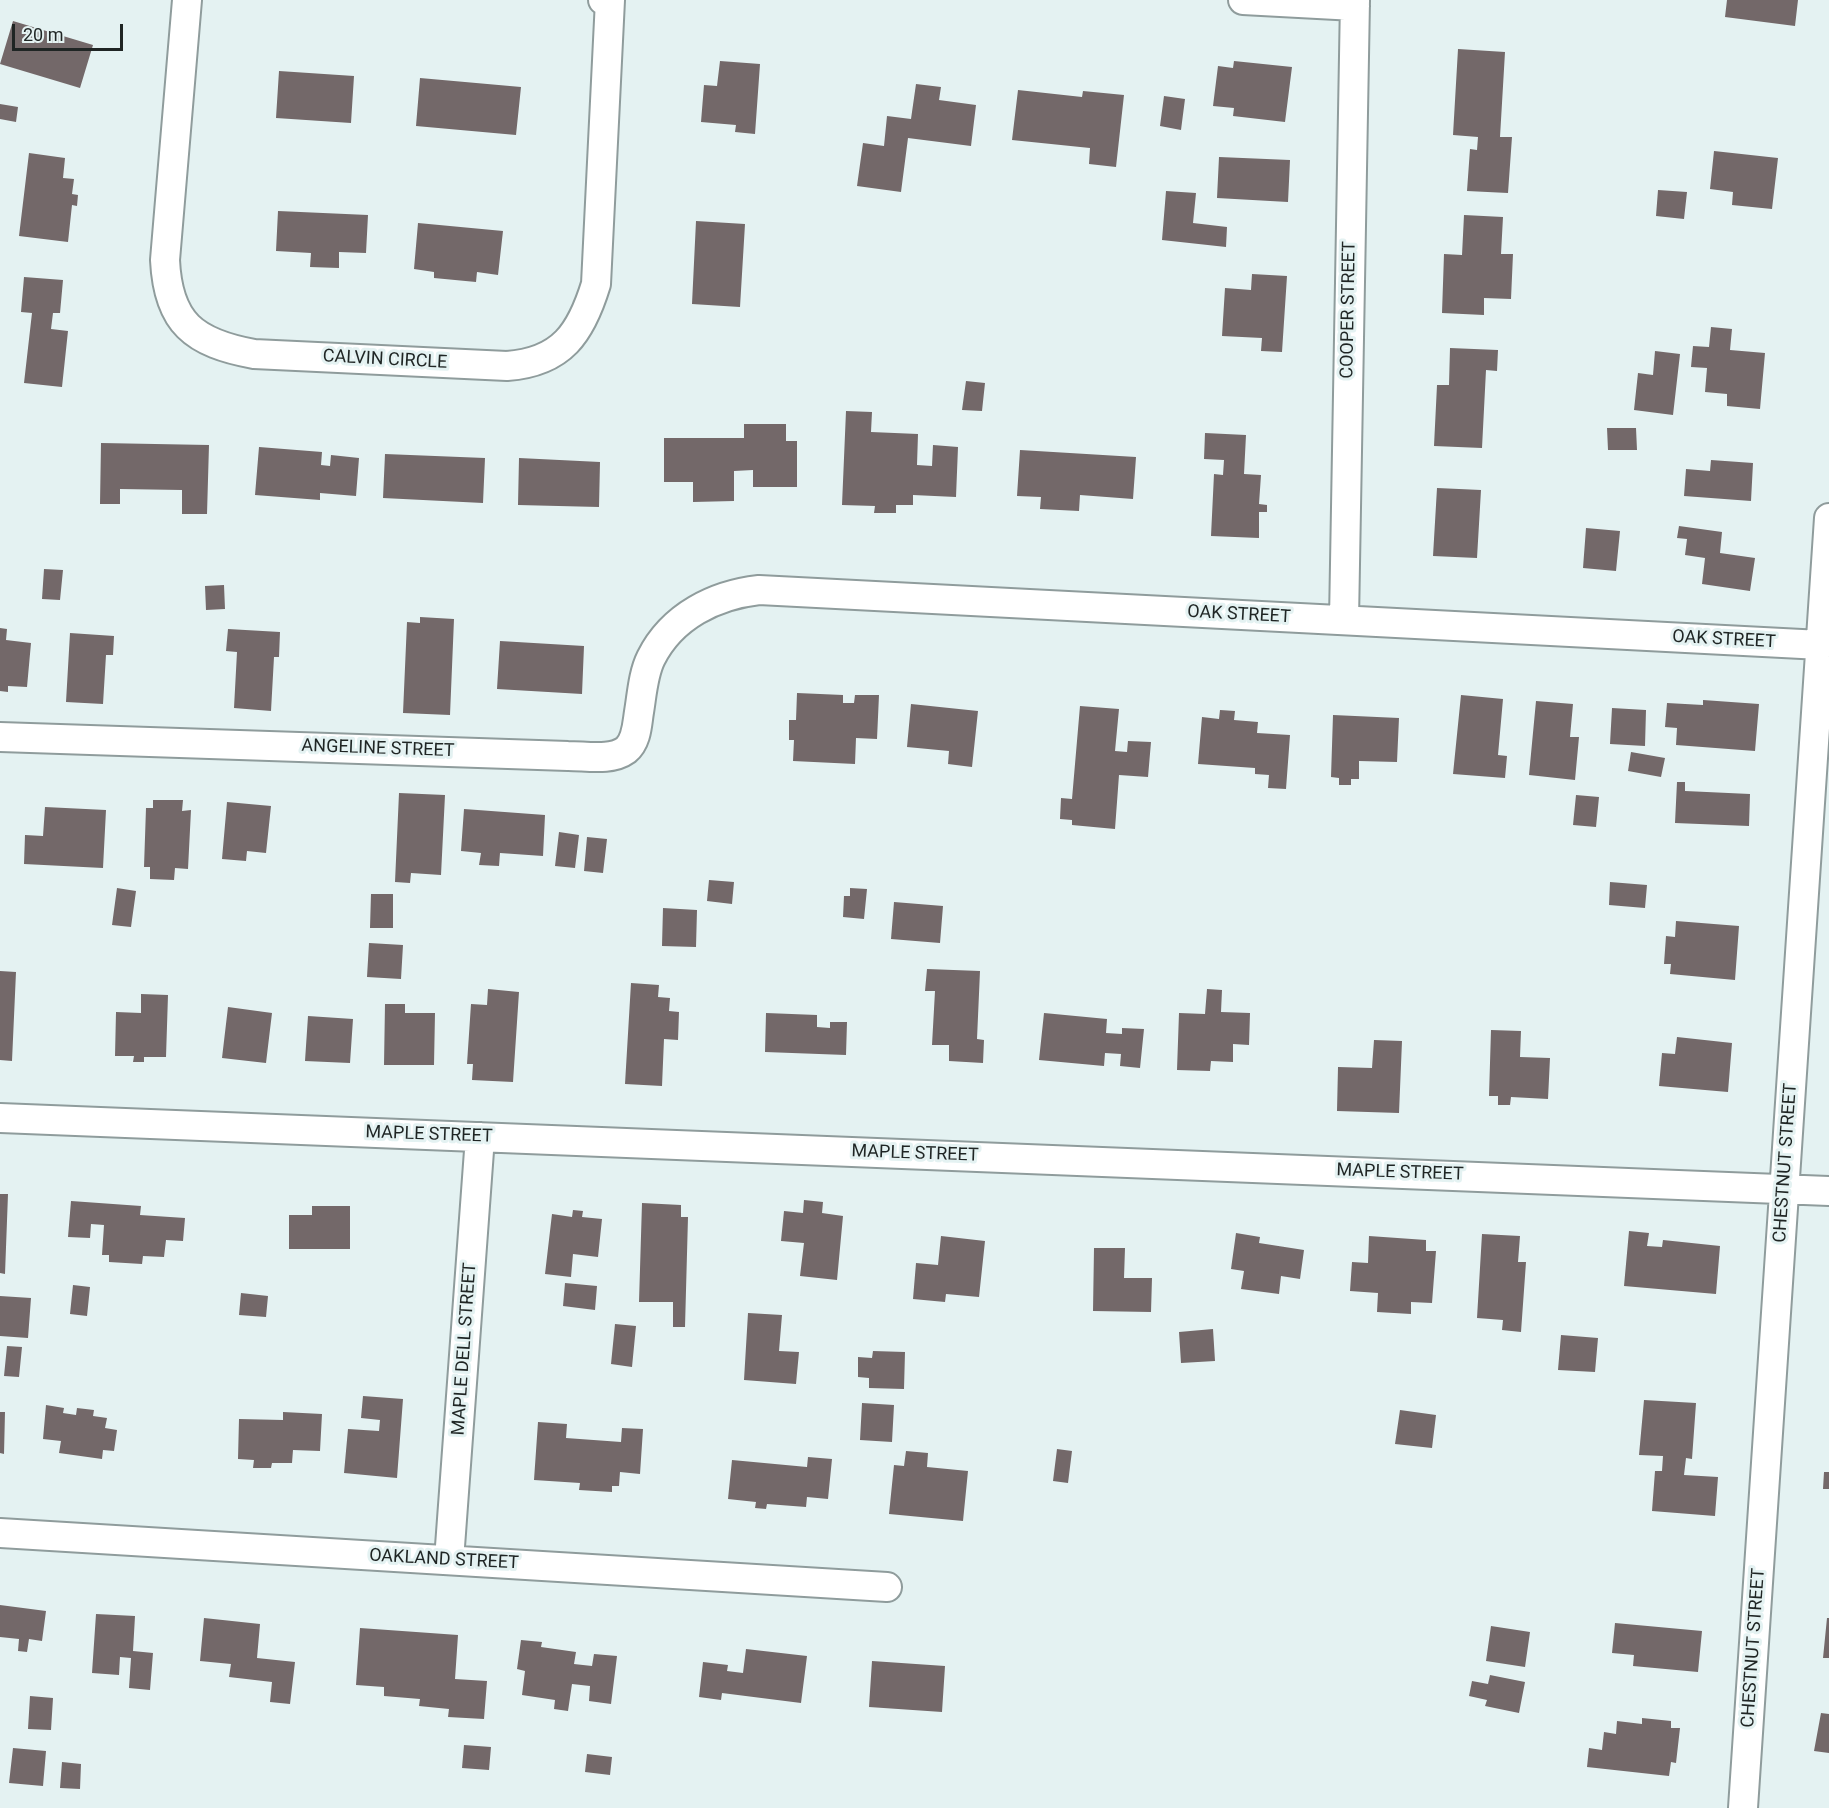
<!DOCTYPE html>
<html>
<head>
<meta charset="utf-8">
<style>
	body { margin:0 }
	#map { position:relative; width:1829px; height:1808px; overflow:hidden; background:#e4f2f2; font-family:Roboto,sans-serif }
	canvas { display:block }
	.scale { position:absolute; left:12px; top:24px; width:111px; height:27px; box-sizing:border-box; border:3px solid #1f2524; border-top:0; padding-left:8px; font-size:18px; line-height:21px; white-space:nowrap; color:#1f2524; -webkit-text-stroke:4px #e4f2f2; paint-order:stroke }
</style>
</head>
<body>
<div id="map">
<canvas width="1829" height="1808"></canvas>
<div class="scale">20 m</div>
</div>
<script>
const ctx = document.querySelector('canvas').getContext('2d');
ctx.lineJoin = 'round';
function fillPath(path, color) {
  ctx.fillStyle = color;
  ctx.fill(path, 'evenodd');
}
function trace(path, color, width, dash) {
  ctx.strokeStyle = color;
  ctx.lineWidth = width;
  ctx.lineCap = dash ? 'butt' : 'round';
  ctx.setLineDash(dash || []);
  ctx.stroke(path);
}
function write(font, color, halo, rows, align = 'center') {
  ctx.font = font + ' Roboto,sans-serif';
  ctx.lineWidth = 6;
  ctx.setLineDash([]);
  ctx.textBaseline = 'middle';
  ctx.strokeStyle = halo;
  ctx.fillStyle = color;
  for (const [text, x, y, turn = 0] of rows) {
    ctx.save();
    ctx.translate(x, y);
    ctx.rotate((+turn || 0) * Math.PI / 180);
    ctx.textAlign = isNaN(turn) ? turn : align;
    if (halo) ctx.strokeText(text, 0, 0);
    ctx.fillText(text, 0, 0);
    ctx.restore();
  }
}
fillPath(new Path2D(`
	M1727,0H1798L1795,26L1725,17Z
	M13,21L93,45L80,88L0,64Z
	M1458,49L1505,52L1500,137H1512L1508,193L1467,191L1470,149L1477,150L1478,137L1453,135Z
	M720,61L760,64L755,134L735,132L736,125L701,122L704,85L717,86Z
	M1234,61L1292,67L1285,122L1233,116L1234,108L1213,106L1218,66L1233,68Z
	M279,71L354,76L351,123L276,118Z
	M420,78L521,87L516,135L416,126Z
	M916,84L941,87L939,100L976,105L971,146L908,138L901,192L857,186L863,143L884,146L887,116L911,119Z
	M1018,90L1082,97L1083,91L1124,95L1116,167L1089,164L1090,148L1012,140Z
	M1164,96L1185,99L1181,130L1160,126Z
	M0,104L18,107L16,122L0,119Z
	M1714,151L1778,158L1772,209L1732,205L1733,192L1710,189Z
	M29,153L65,158L63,178L74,179L72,194L78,195L77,206L72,205L68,242L19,236Z
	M1219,157L1290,160L1288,202L1217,198Z
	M1658,190L1687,192L1684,219L1656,216Z
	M1166,191L1196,193L1193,223L1227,227L1226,247L1162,240Z
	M278,211L368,215L366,253L339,252V268L310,267L311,253L276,251Z
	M1464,215L1503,217L1501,254H1513L1511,299L1484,298V315L1442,313L1444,254L1462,255Z
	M696,221L745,224L740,307L692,304Z
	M418,223L503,231L498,275L477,272L476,282L434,278V272L414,269Z
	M1252,274L1287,276L1282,352L1261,351L1262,338L1222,336L1225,288L1251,290Z
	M24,277L63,280L60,313H53L51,329L68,331L62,387L24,383L32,313L21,312Z
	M1711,327L1732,329L1730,350L1765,353L1760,409L1727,406V394L1705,392L1707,368L1691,367L1693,346L1709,347Z
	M1450,348L1498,350L1497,371L1486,370L1482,448L1434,446L1437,385H1449Z
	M1655,351L1680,354L1673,415L1634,410L1638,373L1653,375Z
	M966,381L985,383L982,411L962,410Z
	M846,411L872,412L871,432L918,434L917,465L932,466L933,445L958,447L956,497L913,495V505H896V513H874L875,506L842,505Z
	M744,424H786V441H797V487H753V470L734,471V501L693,502V482H664V438H744Z
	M1607,428H1636L1637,450H1608Z
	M1205,433L1246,435L1244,474L1261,475L1259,504L1267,505V512H1259V538L1211,536L1214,474L1223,475L1224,460L1204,459Z
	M101,443L209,445L207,514H182V490L120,489V504H100Z
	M259,447L322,452L321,465L330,466L331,455L359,458L356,496L320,493V500L255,495Z
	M1020,450L1136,457L1133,499L1080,495L1079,511L1040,509L1041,497L1017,496Z
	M385,454L485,458L483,503L383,498Z
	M519,458L600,462L599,507L518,505Z
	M1711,460L1753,463L1751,501L1684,496L1686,469L1710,471Z
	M1437,488L1481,490L1477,558L1433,556Z
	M1679,526L1722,532L1720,553L1755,558L1750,591L1702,584L1705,558L1685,555L1687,539L1677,538Z
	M1586,528L1620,531L1616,571L1583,568Z
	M44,569L63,570L60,600L42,599Z
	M224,585L225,609L206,610L205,586Z
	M420,617L454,619L450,715L403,713L407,622L420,623Z
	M0,628L7,629L6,640L31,643L27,687L8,686V692L0,691Z
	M228,629L280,632L279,657H274L271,711L234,708L237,652L226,651Z
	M70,633L114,636L113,655H106L103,704L66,702Z
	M500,641L584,646L582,694L497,689Z
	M797,693L843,695V703H854L855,695H879L877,739L856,738L855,764L793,761L794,740H789V720H796Z
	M1461,695L1503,699L1498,755L1507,756L1505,778L1453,774Z
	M1703,700L1759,704L1755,751L1676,745L1677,728L1665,727L1667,703L1703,705Z
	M1536,701L1573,704L1570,737H1579L1575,780L1529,775Z
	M911,704L978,711L972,767L948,764L949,751L907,747Z
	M1080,706L1119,709L1115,751L1127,752L1128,741L1151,742L1148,777L1119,775L1115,829L1072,825V820L1060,819L1061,798L1072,799Z
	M1612,708L1646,710L1645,746L1610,744Z
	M1220,710L1235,711L1234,720L1258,722L1257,733L1290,735L1286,789L1268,788L1269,775L1255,774V768L1198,764L1202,717L1219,719Z
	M1333,715L1399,718L1397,762L1359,761V779H1351V785H1339V778L1331,777Z
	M1631,752L1665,758L1661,777L1628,771Z
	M1677,782H1685V791L1750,794L1749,826L1675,823Z
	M399,793L445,795L441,875L411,873L410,883L395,882Z
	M1576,795L1599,797L1596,827L1573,825Z
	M153,800H183L182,811L191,810L188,869L175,868L174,880L150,879V867H144L146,808H153Z
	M227,802L271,806L266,853L247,851L246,861L222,859Z
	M45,807L106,810L103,868L24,864L25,835L43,836Z
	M464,809L545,815L543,856L500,853L499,866L479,865L481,853L461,851Z
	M559,832L579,835L575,868L555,866Z
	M587,837L607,839L603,873L584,871Z
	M709,880L734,882L732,904L707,901Z
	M1610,882L1647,885L1645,908L1609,905Z
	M117,888L136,891L131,927L112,925Z
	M850,888L867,889L864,919L843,917L844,896H850Z
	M371,894H393V928H370Z
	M894,902L943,906L940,943L891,939Z
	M663,908L697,910L696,947L662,946Z
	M1676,921L1739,926L1735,980L1670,974L1671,964H1664L1666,936L1675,937Z
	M369,943L403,945L401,979L367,977Z
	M927,969L980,971L977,1039L984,1040L983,1063L949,1061V1045H932L935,991H925Z
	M0,971L16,972L12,1061L0,1060Z
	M631,983L659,985L658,997L670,998L669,1011L679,1012L678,1040L664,1039L662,1086L625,1084Z
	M488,989L519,992L513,1082L472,1080L473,1064H467L471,1004L487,1005Z
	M1207,989L1222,990L1221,1012L1250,1013L1249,1045L1233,1044V1062L1211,1061L1210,1071L1177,1070L1179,1013L1205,1014Z
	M141,994L168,995L166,1057H144V1062H133L134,1056H115L116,1012L141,1013Z
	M385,1004H405V1013H435L434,1065H384Z
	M228,1007L272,1013L266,1063L222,1058Z
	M766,1013L817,1015V1027L830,1028V1022H847L846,1055L765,1052Z
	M1044,1013L1107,1019L1106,1033L1122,1034V1028L1144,1029L1140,1068L1120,1066L1121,1054L1105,1053L1104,1066L1039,1060Z
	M308,1016L353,1019L350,1063L305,1061Z
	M1491,1030L1521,1031L1520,1057L1550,1058L1548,1099L1511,1097L1510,1105H1498V1096H1489Z
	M1677,1037L1732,1043L1728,1092L1659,1086L1662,1053L1675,1054Z
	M1374,1040L1402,1041L1399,1113L1337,1111L1338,1067L1372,1068Z
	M0,1194H8L5,1274L0,1273Z
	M804,1200L823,1202L822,1213L843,1216L837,1280L800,1276L804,1243L781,1241L784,1211L803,1213Z
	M71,1201L141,1206L140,1215L185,1218L183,1241L166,1240L164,1257L143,1256L142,1264L109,1262V1255H102L104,1225L91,1224L90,1238L68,1237Z
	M642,1203L681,1205V1217H688L685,1327H673V1302H639Z
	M312,1206H350V1249H289V1215H312Z
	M573,1210L583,1211L582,1217L602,1219L598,1257L573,1254L571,1277L545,1274L552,1214L572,1217Z
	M1629,1231L1649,1233L1647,1246L1662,1247L1663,1240L1720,1246L1716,1294L1624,1286Z
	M1236,1233L1260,1237L1259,1243L1304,1250L1300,1279L1281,1276L1279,1294L1241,1289L1244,1271L1231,1269Z
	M1482,1234L1520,1236L1518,1262H1526L1521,1332L1502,1330L1503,1320L1477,1318Z
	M941,1236L985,1241L979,1297L946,1294L945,1302L913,1299L916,1263L938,1265Z
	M1369,1236L1426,1240V1251H1436L1432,1303L1411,1302V1314L1377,1312L1378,1293L1350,1291L1352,1262L1368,1263Z
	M1094,1248H1125L1124,1278H1152L1151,1312L1093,1311Z
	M565,1283L597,1286L595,1310L563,1306Z
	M73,1285L90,1287L87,1316L70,1314Z
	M241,1293L268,1296L266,1317L239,1315Z
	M0,1296L31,1298L28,1338L0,1336Z
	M748,1313L782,1315L779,1351L799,1352L796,1384L744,1380Z
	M615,1324L636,1326L632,1367L611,1364Z
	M1213,1329L1215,1361L1181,1363L1179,1332Z
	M1561,1335L1598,1338L1595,1372L1558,1370Z
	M7,1346L22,1347L19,1377L4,1376Z
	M873,1351L905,1352L904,1389L869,1388V1378L858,1377V1357L872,1358Z
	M363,1396L403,1399L397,1478L344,1473L348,1429L379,1431L380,1420L361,1418Z
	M1644,1400L1696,1403L1692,1459L1686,1458L1684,1475L1718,1477L1715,1516L1652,1511L1655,1471H1662L1663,1456L1639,1455Z
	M862,1403L894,1405L892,1442L860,1440Z
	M46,1405L64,1408L63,1413L76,1415L77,1408L94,1410L93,1416L107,1418L105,1428L117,1430L114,1451L103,1450L102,1459L59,1453L61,1441L43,1439Z
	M1400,1410L1436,1415L1432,1448L1395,1444Z
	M0,1412H5L4,1454L0,1453Z
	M283,1412L322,1414L320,1451L293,1450L292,1463H272L271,1468H253L254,1460L238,1459L239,1419L283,1420Z
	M538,1422L567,1424L566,1438L621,1442L622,1428L643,1429L640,1474L620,1472L619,1486H612V1492L579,1490L580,1483L534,1480Z
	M1057,1449L1072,1451L1068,1483L1053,1481Z
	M906,1451L928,1453L927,1467L968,1471L963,1521L889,1514L894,1465L904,1466Z
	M808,1457L832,1459L828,1499L807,1497L806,1507L767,1504L766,1509L755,1508L756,1502L728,1499L732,1460L807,1467Z
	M1824,1472H1829V1489H1823Z
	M0,1605L46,1611L42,1641L29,1639L27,1652L18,1651L19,1639L0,1637Z
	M96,1614L135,1616L133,1651L153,1653L150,1690L129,1688L131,1658L120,1657L119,1675L92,1673Z
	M204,1618L260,1624L257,1658L295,1662L290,1704L270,1702L272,1682L229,1677L231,1664L200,1661Z
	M1827,1618H1829V1658H1823Z
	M1615,1623L1702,1631L1698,1672L1633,1666L1634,1655L1612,1653Z
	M1491,1626L1530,1632L1525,1667L1486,1661Z
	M360,1628L458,1635L455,1679L487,1681L484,1719L448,1717L449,1709L419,1706L420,1699L384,1696V1687L356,1685Z
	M521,1640L542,1642L541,1647L576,1652L574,1664L592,1666L594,1654L617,1656L611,1704L589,1701L590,1686L572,1684L568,1711L554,1709L555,1700L522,1695L525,1671L517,1669Z
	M746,1649L807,1656L801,1703L722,1693L721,1700L699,1697L703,1662L728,1665L727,1671L743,1673Z
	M872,1661L945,1666L942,1712L869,1707Z
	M1490,1675L1525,1682L1519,1713L1485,1706L1487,1700L1469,1696L1472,1681L1488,1684Z
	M30,1696L53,1698L51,1730L28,1729Z
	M1821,1713L1829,1714V1753L1814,1751Z
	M1642,1718L1671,1721V1728H1680L1676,1763L1671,1762L1669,1776L1587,1767L1589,1748L1602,1750L1604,1732L1616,1734L1617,1721L1642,1724Z
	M464,1745L491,1747L489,1770L462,1768Z
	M13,1748L46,1751L43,1786L9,1783Z
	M587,1754L612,1757L610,1775L585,1772Z
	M62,1762L81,1764L80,1789L60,1788Z`), '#736869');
const minor = new Path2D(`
	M187,0L165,260C168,323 194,343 254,354L507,366C562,362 581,333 596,284L610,0H603
	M1243,0L1355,6
	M1344,620L1355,0
	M0,737L568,756C587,756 611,761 626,750C637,741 637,724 639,712C642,694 643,674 651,658C672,616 715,595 759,590L1821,645
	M0,1118L1829,1191
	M0,1533L887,1587
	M449,1560L480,1137
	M1743,1808L1829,518`);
trace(minor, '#8f9c9c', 32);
trace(minor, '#fff', 28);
write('18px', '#1f2524', '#e4f2f2', [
	["COOPER STREET",1349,310,-89],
	["CALVIN CIRCLE",385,360,3],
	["OAK STREET",1239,615,3],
	["OAK STREET",1724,640,3],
	["ANGELINE STREET",378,749,2],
	["MAPLE STREET",429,1135,2],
	["MAPLE STREET",915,1154,2],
	["CHESTNUT STREET",1786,1163,-86],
	["MAPLE STREET",1400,1173,2],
	["MAPLE DELL STREET",465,1349,-86],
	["OAKLAND STREET",444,1560,3],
	["CHESTNUT STREET",1754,1648,-86]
]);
</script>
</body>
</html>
